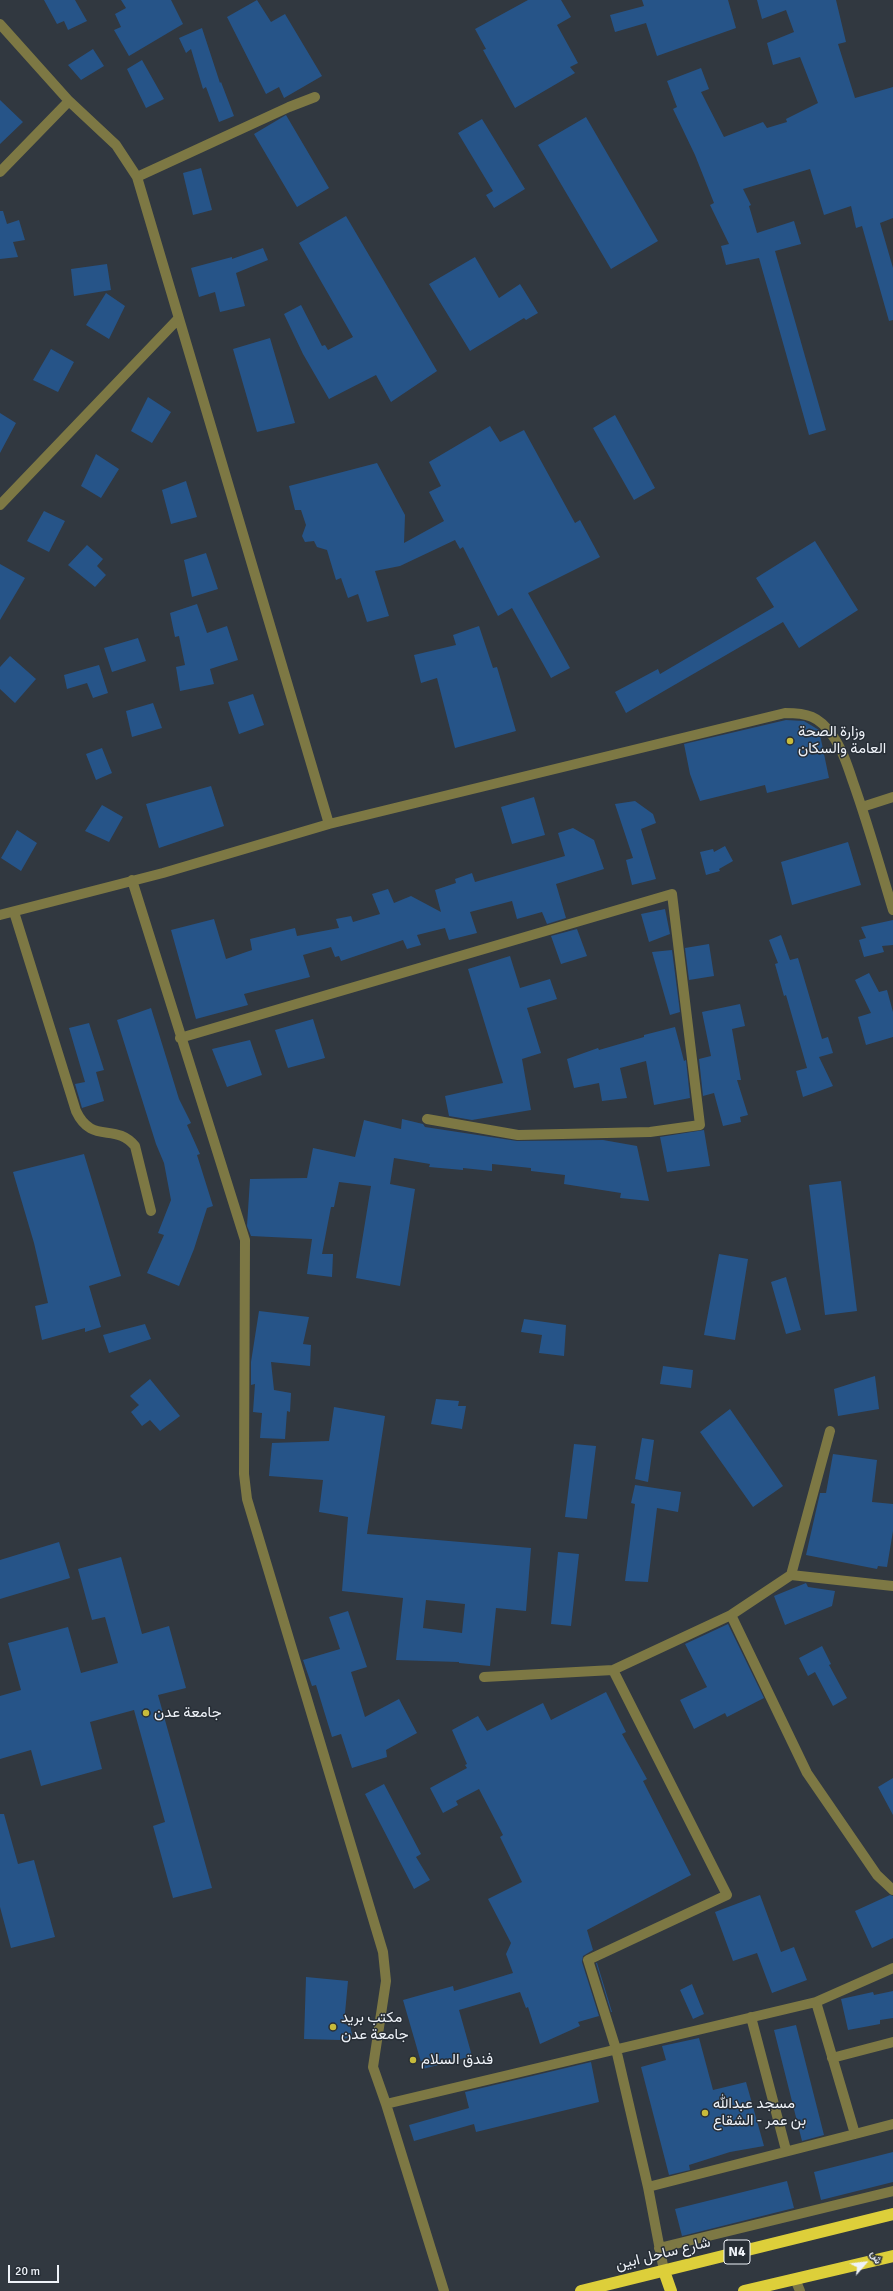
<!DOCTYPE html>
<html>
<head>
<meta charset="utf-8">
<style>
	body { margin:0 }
	#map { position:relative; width:893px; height:2291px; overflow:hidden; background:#313840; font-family:Signika,Vazirmatn,sans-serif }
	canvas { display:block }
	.north { position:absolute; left:845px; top:2243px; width:40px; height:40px; -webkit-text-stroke:3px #272e36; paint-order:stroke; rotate:62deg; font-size:11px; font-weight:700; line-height:16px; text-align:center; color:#eef2f8 }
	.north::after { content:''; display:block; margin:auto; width:14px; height:18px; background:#eef2f8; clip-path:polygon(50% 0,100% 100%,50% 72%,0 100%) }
	.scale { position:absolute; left:8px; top:2265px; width:51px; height:18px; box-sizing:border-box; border:2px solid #eef2f8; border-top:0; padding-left:5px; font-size:12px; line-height:14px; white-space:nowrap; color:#eef2f8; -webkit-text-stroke:3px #272e36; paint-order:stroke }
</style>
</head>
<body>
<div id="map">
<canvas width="893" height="2291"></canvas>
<div class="north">ش</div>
<div class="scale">20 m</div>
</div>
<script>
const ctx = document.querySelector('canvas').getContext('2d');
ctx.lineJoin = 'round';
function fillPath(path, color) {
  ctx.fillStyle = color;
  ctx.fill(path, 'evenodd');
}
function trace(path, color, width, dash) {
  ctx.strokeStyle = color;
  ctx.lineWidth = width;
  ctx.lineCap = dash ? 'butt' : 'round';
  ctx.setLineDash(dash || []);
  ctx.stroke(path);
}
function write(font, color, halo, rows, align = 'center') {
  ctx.font = font + ' Signika,Vazirmatn,sans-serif';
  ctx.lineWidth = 3;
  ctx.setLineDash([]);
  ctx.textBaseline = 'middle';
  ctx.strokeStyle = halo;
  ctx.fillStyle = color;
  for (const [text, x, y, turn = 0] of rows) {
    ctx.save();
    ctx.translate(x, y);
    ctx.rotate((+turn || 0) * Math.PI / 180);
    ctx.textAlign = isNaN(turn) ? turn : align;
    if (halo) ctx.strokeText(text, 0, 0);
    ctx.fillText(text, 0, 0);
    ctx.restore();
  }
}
fillPath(new Path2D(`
	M44,0H75L87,21L68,30L64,21L57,24Z
	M121,0H171L183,24L129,56L114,30L121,27L115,14L126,8Z
	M257,0L271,22L285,14L322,76L284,98L279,87L266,94L227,17Z
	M528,0H561L571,17L557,25L578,63L570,67L575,73L515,108L483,50L486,49L475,29Z
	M642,0H728L736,28L657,56L646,23L615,32L610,15L644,6Z
	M757,0H836L846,42L838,44L855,98L893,87V218L880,223L893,268V320L889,321L862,226L856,228L851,206L824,215L810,169L743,189L751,205L749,206L757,233L794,221L801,244L775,251L826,430L809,435L759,258L726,265L721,246L729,244L710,205L714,203L695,155L673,109L677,107L667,81L701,68L709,89L701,92L724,137L763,122L767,128L787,122L786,119L818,103L800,57L773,65L767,43L794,32L786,10L762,19Z
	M202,28L220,83L221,82L234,116L219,122L206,87L203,89L191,49L186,53L179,38Z
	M93,49L104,66L81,80L68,65Z
	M142,60L164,99L146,108L127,69Z
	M0,100L23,122L0,144Z
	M286,115L329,188L297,207L254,134Z
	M586,117L658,241L611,269L538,145Z
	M482,119L525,189L494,208L486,195L493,191L458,133Z
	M201,168L212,210L193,215L183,173Z
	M0,211H3L7,224L19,220L25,240L13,242L18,257L0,259Z
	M346,216L437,371L391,402L376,375L329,399L303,354L284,314L301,305L322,346L325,345L328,350L353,337L299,243Z
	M263,248L268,260L236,273L245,306L220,312L215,292L199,297L191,268L232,257V259Z
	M475,257L499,298L520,284L538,313L526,320L524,318L470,351L429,284Z
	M107,264L111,290L74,296L71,269Z
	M106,293L125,306L109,339L86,325Z
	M270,338L295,423L257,432L233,349Z
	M51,349L74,362L58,392L33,380Z
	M148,397L171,412L152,443L131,431Z
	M0,413L16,423L0,453Z
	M615,415L655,488L634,500L593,428Z
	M490,426L500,442L524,430L575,523L580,520L600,557L528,593L570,668L551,678L512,608L498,616L463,547L460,549L455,540L400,566L375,571L389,616L367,622L358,594L348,598L341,578L336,580L327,550L317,547L314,541L305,542L302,536L306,525L301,510H295L289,486L377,463L405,515L404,543L444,521L429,492L441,486L429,462Z
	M96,454L119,469L101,498L81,486Z
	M186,481L197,517L171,524L162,490Z
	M44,511L65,521L49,552L27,541Z
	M815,541L858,610L799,648L783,622L626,713L615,692L658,669L660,674L774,607L756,578Z
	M87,545L103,559L97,566L106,575L95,587L68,565Z
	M206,553L218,589L192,597L184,560Z
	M0,564L25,578L0,620Z
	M197,604L207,633L227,626L238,660L210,669L214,684L180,691L176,667L185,665L179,636L175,637L170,613Z
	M479,626L493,668L497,667L516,731L455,748L437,678L421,683L414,655L456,645L453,635Z
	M138,638L146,661L112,672L104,648Z
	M10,656L36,679L15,703L0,689V667Z
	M99,665L108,693L93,698L87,683L67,689L64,675Z
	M253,694L264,725L239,734L228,702Z
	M153,703L162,728L132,737L126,711Z
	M786,720L804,721L819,730L829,778L767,793L765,785L700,801L690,774L684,744Z
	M102,748L112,773L96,780L86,754Z
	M211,786L224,826L159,848L146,804Z
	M534,797L545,835L512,844L501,807Z
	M635,801L653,814L656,823L641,829L656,879L632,885L626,860L633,858L615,804Z
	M102,805L123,817L109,842L85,831Z
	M573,828L594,840L604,869L556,884L566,918L547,924L542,912L517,919L512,901L470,912L477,933L449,940L445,928L417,935L421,945L407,949L403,940L341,961L339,956L335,957L331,947L303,955L310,977L244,994L248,1005L196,1019L171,930L214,919L226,959L252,950L250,939L295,928L297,936L339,928L336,919L351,916L353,922L380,914L372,894L388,889L394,903L411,896L441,912L435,890L456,883L455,879L472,873L475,882L565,856L558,833Z
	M17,830L37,843L21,871L1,858Z
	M848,842L861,885L792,905L781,862Z
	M725,846L733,861L719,869L720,871L706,875L700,852L713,849L714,852Z
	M665,909L670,934L649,942L641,914Z
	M893,920V945L882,946L884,952L864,957L859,940L866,938L861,927Z
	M577,929L587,956L561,964L551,936Z
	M781,935L790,960L798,958L822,1039L828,1037L833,1053L819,1057L833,1086L803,1097L796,1071L807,1068L786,995L784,996L775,964L778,963L769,940Z
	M709,944L714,976L689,980L685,948Z
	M672,950L680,1012L670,1015L652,952Z
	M510,956L520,988L550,979L557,999L527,1008L541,1053L522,1059L531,1110L472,1120L449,1116L445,1096L503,1083L468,969Z
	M869,973L879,992L887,990L893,1012V1037L866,1045L858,1017L871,1013L855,980Z
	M740,1004L745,1026L732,1029L741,1080H737L748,1115L740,1117L741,1122L723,1126L714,1093L703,1096L699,1059L711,1056L702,1012Z
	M151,1008L179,1099L191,1123L187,1125L200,1154L197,1155L213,1206L207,1208L194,1249L179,1286L147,1273L164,1235L158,1233L171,1200L164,1163L156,1144L117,1020Z
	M313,1019L325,1058L288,1068L275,1030Z
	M89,1023L104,1070L96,1072L104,1101L82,1108L75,1084L85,1082L69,1028Z
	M675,1027L684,1061L686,1060L690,1098L654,1105L646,1061L620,1068L627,1098L602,1101L599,1083L574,1088L567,1059L598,1048L599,1050L644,1037V1035Z
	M250,1040L262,1075L227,1087L212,1049Z
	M402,1119L423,1124L425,1127L517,1141L603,1140L637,1146L649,1201L620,1198L621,1193L564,1184L565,1175L531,1171V1168L492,1164V1171L463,1168V1170L429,1167L430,1164L394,1158L390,1184L415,1189L400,1286L356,1278L371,1186L339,1182L334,1207H331L322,1254H333L332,1277L307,1274L312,1239L251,1236L247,1226L250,1179L307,1178L313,1148L355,1157L364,1120L401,1129Z
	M704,1130L710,1166L667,1172L660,1137Z
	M84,1154L121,1276L89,1286L101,1327L85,1332V1328L42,1340L35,1306L48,1303L34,1243L13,1172Z
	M841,1181L857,1311L825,1315L809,1185Z
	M719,1254L748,1259L735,1340L704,1335Z
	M786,1277L801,1330L786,1334L771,1282Z
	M259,1311L309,1317L303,1344L311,1345L310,1366L271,1362L274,1390L291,1393L290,1412L287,1411L285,1439L260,1438L262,1413L253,1412L255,1384L251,1385V1362Z
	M524,1319L566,1325L564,1356L539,1353L542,1335L521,1332Z
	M145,1324L151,1339L109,1353L103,1335Z
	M663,1366L693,1370L691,1388L660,1384Z
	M875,1376L879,1409L838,1416L834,1389Z
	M150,1379L180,1416L160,1431L150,1420L142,1426L131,1412L139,1405L130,1396Z
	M436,1399L459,1401L458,1406H466L462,1429L431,1424Z
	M334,1407L385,1416L367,1534L531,1548L526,1611L496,1608L490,1666L459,1663V1662L396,1660L403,1598L342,1591L348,1517L319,1512L323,1480L269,1476L272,1443L329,1441ZM426,1600L465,1604L462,1633L423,1628Z
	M730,1409L783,1486L753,1507L700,1432Z
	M642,1438L654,1440L648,1482L635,1479Z
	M574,1444L596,1446L587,1519L565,1517Z
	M833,1454L877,1460L872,1502L893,1504V1531L887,1567L878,1566L877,1569L806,1555L820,1493H826Z
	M635,1485L681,1492L678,1512L657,1508L648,1582L625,1581L635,1504L631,1503Z
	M59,1542L70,1578L0,1599V1560Z
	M558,1552L579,1554L571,1626L551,1624Z
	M121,1557L142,1634L169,1626L186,1688L158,1695L212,1888L173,1898L153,1826L165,1822L134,1710L90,1722L102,1769L41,1786L31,1750L0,1759V1696L21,1690L8,1643L68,1627L81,1673L118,1663L105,1617L92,1620L78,1569Z
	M806,1583L808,1587L835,1591L832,1606L785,1625L774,1596Z
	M348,1611L367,1667L351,1672L365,1717L399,1699L417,1733L386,1750L387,1757L352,1768L341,1734L332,1737L316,1685L312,1686L303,1660L340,1649L329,1617Z
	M728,1624L764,1698L727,1717L725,1713L694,1729L680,1700L707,1687L685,1644Z
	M822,1646L831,1664L829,1665L847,1698L833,1706L815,1672L808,1676L799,1658Z
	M606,1692L626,1732L622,1734L647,1779L643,1781L691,1875L587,1930L593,1950L583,1956L582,1962L599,2016L578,2022L580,2026L540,2044L528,2007L526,2008L520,1992L459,2010L472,2056L423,2069L403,2000L453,1986L454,1991L513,1973L506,1954L511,1943L488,1899L522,1882L500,1837L503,1835L479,1789L456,1801L458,1805L443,1813L430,1788L467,1768L465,1765L467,1764L452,1730L478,1716L487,1731L543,1703L551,1720Z
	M893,1778V1815L878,1787Z
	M384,1784L421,1854L416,1857L430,1880L414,1889L365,1794Z
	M0,1814H4L18,1864L34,1860L55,1937L11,1948L0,1907Z
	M760,1895L781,1952L794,1947L807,1980L772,1993L757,1953L733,1961L715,1912Z
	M890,1895L893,1896V1938L872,1948L855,1911Z
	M596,1963H597L612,2012H611Z
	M306,1977L348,1981L344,2024L350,2025L352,2035L347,2038L340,2040L304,2039Z
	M692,1984L704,2014L693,2019L680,1990Z
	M893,1991V2018L880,2020V2024L848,2030L841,1999L873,1992L874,1995Z
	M796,2025L824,2135L802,2141L774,2030Z
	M699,2038L713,2090L746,2082L764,2146L730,2152L689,2165L690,2170L669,2175L641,2067L666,2060L662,2046Z
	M591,2062L599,2102L476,2132L474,2124L414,2141L409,2125L469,2108L465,2092Z
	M893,2152V2182L821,2200L814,2172Z
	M787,2181L794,2208L682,2236L675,2209Z`), '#265488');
trace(new Path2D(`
	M0,24L69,101L116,145L137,177L329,824
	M0,172L69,101
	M137,177L289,107L315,97
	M0,505L178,319
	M862,807L893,797
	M132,880L245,1240L244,1474L247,1499L383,1952L386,1981L373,2067L386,2104L444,2291
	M14,912L76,1111C92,1145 115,1122 135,1146L151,1211
	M0,915L163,873L329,824L785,713C807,713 819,716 832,735C842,748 848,767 853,782C868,824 880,867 893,910
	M180,1038L672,894L700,1125L650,1132L518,1135L427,1119
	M791,1575L893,1586
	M731,1615L807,1773L877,1875L893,1890
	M613,1670L727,1895L588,1960L616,2049L648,2187L664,2271
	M484,1677L613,1670L731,1615L791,1575L830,1431
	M751,2017L786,2150
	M832,2058L893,2042
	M386,2104L816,2002L893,1968
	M855,2134L893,2124
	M648,2187L855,2134L816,2002
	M659,2248L893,2191
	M795,2279L800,2291`), '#7d7844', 10);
trace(new Path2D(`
	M664,2271L671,2291
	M581,2291L893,2214
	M744,2291L893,2256`), '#ddcf3a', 12);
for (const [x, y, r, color] of [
	[790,741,4,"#c7bb3b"],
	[146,1713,4,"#c7bb3b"],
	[333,2027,4,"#c7bb3b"],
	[413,2060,4,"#c7bb3b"],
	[705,2113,4,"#c7bb3b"]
]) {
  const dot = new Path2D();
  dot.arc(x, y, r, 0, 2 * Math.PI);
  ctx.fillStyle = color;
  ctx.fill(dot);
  trace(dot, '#272e36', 1.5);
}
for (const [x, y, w] of [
	[737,2252,26]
]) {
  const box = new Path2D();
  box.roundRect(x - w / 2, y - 12, w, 24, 3);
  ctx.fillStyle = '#272e36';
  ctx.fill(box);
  trace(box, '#eef2f8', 1);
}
write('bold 14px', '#eef2f8', null, [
	["N4",737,2252]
]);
write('15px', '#eef2f8', '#272e36', [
	["وزارة الصحة",798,732],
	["العامة والسكان",798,749],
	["جامعة عدن",154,1713],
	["مكتب بريد",341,2018],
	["جامعة عدن",341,2035],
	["فندق السلام",421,2060],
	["مسجد عبدالله",713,2104],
	["بن عمر - الشقاع",713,2121]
], 'left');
write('15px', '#eef2f8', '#272e36', [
	["شارع ساحل ابين",663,2254,-14]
]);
</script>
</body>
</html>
